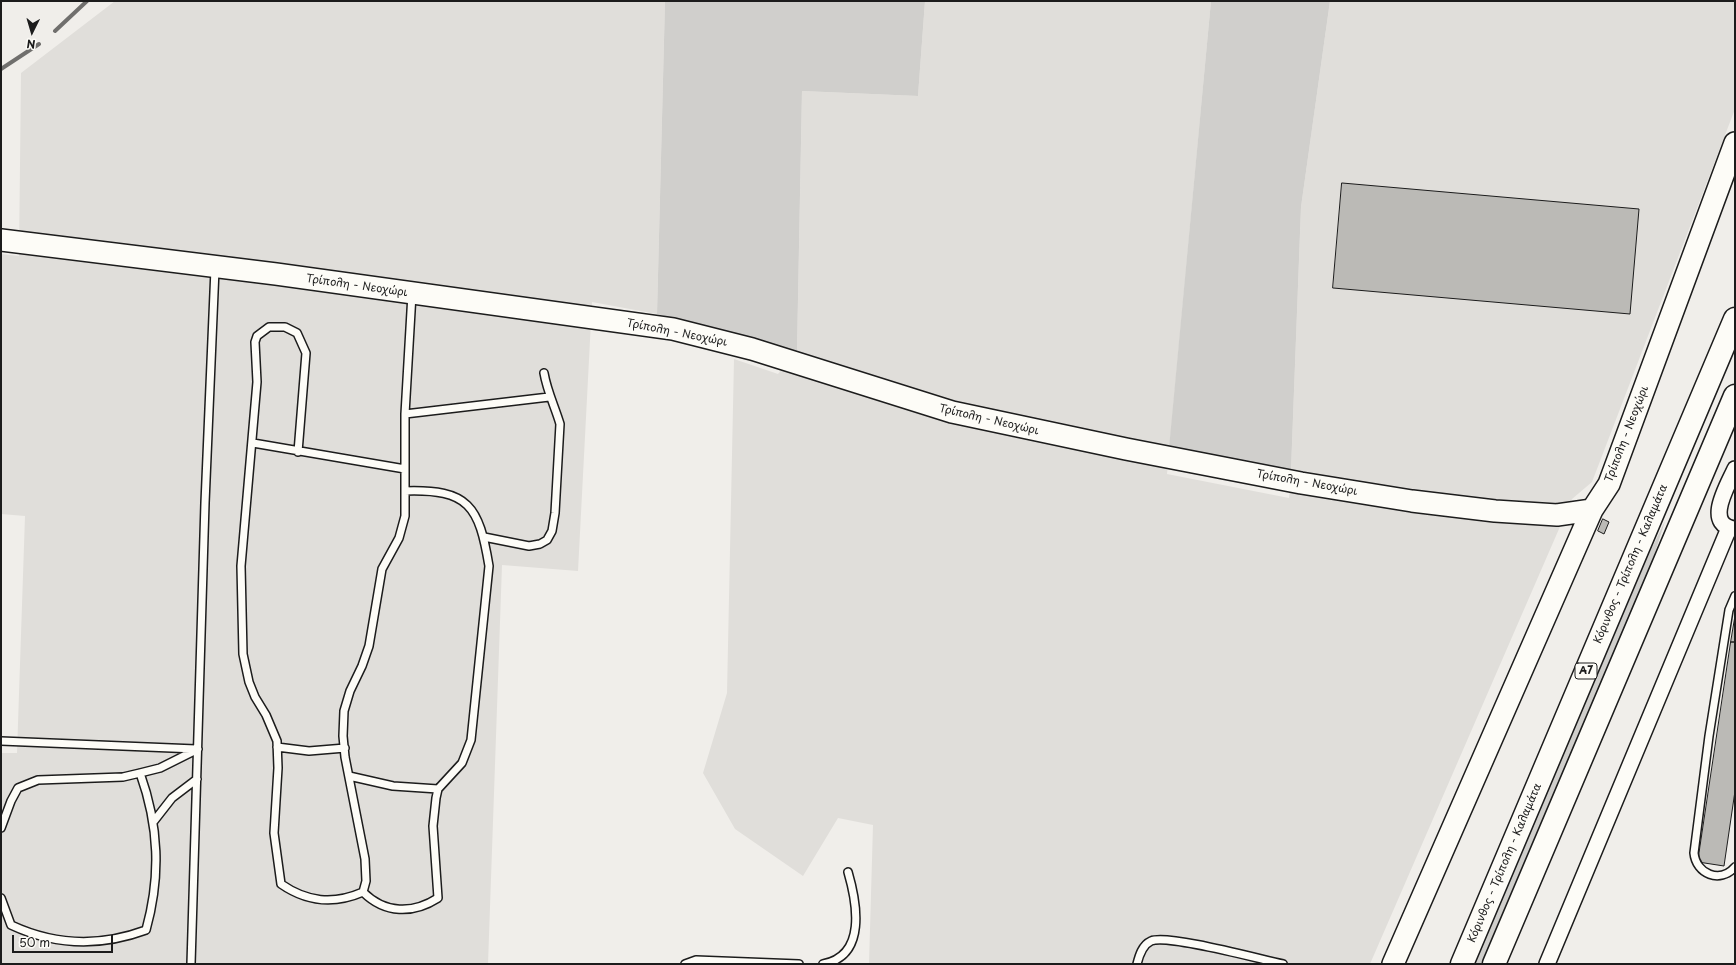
<!DOCTYPE html>
<html>
<head>
<meta charset="utf-8">
<style>
	body { margin:0 }
	#map { position:relative; width:1736px; height:965px; overflow:hidden; background:#f0eeea; font-family:"Playpen Sans",sans-serif }
	canvas { display:block }
	.frame { position:absolute; inset:0; border:2px solid #1c1c1c; pointer-events:none }
	.north { position:absolute; left:12px; top:12px; width:40px; height:40px; -webkit-text-stroke:3px #fdfcf7; paint-order:stroke; rotate:185deg; font-size:11px; font-weight:700; line-height:16px; text-align:center; color:#1c1c1c }
	.north::after { content:''; display:block; margin:auto; width:14px; height:18px; background:#1c1c1c; clip-path:polygon(50% 0,100% 100%,50% 72%,0 100%) }
	.scale { position:absolute; left:12px; top:935px; width:101px; height:18px; box-sizing:border-box; border:2px solid #1c1c1c; border-top:0; padding-left:5px; font-size:12px; line-height:14px; white-space:nowrap; color:#1c1c1c; -webkit-text-stroke:3px #fdfcf7; paint-order:stroke }
</style>
</head>
<body>
<div id="map">
<canvas width="1736" height="965"></canvas>
<div class="frame"></div>
<div class="north">N</div>
<div class="scale">50 m</div>
</div>
<script>
const ctx = document.querySelector('canvas').getContext('2d');
ctx.lineJoin = 'round';
function fillPath(path, color) {
  ctx.fillStyle = color;
  ctx.fill(path, 'evenodd');
}
function trace(path, color, width, dash) {
  ctx.strokeStyle = color;
  ctx.lineWidth = width;
  ctx.lineCap = dash ? 'butt' : 'round';
  ctx.setLineDash(dash || []);
  ctx.stroke(path);
}
function write(font, color, halo, rows, align = 'center') {
  ctx.font = font + ' "Playpen Sans",sans-serif';
  ctx.lineWidth = 3.5;
  ctx.setLineDash([]);
  ctx.textBaseline = 'middle';
  ctx.strokeStyle = halo;
  ctx.fillStyle = color;
  for (const [text, x, y, turn = 0] of rows) {
    ctx.save();
    ctx.translate(x, y);
    ctx.rotate((+turn || 0) * Math.PI / 180);
    ctx.textAlign = isNaN(turn) ? turn : align;
    if (halo) ctx.strokeText(text, 0, 0);
    ctx.fillText(text, 0, 0);
    ctx.restore();
  }
}
fillPath(new Path2D(`
	M115,1H665L657,314L592,302L578,571L502,565L488,964H1V753H17L25,516L1,514V254L19,256L21,73Z
	M925,1H1211L1167,474L1289,498L1291,470L1301,207L1330,1H1735V109L1592,482L1572,499L1370,964H869L873,825L838,818L803,876L735,829L703,773L727,693L734,359L778,374L797,351L802,91L918,96Z`), '#e0deda');
fillPath(new Path2D(`
	M665,1H925L918,96L802,91L797,351L657,314Z
	M1211,1H1330L1301,207L1291,470L1169,448Z
	M1665,521L1653,559L1482,964H1474L1648,556Z`), '#d0cfcc');
trace(new Path2D(`
	M55,31L87,1
	M1,69L39,44`), '#706f6d', 4);
const building = new Path2D(`
	M1342,183L1639,209L1630,314L1333,288Z
	M1603,519L1609,522L1604,534L1598,531Z
	M1735,616V642H1731Z
	M1731,642H1735V791L1724,866L1698,862Z`);
fillPath(building, '#bbbab6');
trace(building, '#1c1c1c', 1);
const lane = new Path2D(`
	M405,414L549,397
	M253,443L405,469
	M298,452L306,353L297,333L285,327H269L257,336L255,342L257,382L241,566L243,654L249,682L255,697L266,715L277,741L278,768L274,833L281,884C307,902 333,905 363,892
	M484,537L529,546L540,544L547,540L552,531L555,513L560,424C555,407 547,391 544,373
	M1735,596L1729,610L1709,736L1694,853C1696,874 1720,884 1735,867
	M1,741L196,749
	M277,747L309,751L345,748
	M349,776L393,786L438,789
	M154,821L172,798L197,779
	M1,828L11,801L18,788L38,780L123,777L140,773L160,768L198,749
	M363,892L366,881L365,859L345,757L343,736L344,711L350,691L362,666L369,646L382,569L399,538L405,516V414L412,294
	M363,892C385,914 413,914 438,898L433,826L436,798L438,789L462,763L471,740L489,566C479,506 469,489 405,491
	M1,898L11,925C56,946 100,947 146,930C161,876 159,826 140,773
	M191,964L205,503L215,269
	M685,964L696,960L799,964
	M823,964C867,956 857,903 848,872
	M1137,964C1139,956 1142,945 1151,941C1168,934 1259,959 1283,964`);
const street = new Path2D(`
	M1735,469C1728,485 1703,525 1735,529
	M1547,964L1729,528`);
const secondary = new Path2D(`
	M1,240L276,274L673,329L752,349L952,412L1126,449L1301,483L1412,501L1495,511L1557,515L1592,510
	M1393,964L1592,510L1609,484L1735,143`);
const highway = new Path2D(`
	M1462,964L1735,319
	M1494,964L1735,396`);
trace(lane, '#1c1c1c', 10);
trace(street, '#1c1c1c', 18);
trace(secondary, '#1c1c1c', 24);
trace(highway, '#1c1c1c', 25);
trace(lane, '#fdfcf7', 7);
trace(street, '#fdfcf7', 15);
trace(secondary, '#fdfcf7', 21);
trace(highway, '#fdfcf7', 22);
for (const [x, y, w] of [
	[1586,671,22]
]) {
  const box = new Path2D();
  box.roundRect(x - w / 2, y - 8, w, 16, 3);
  ctx.fillStyle = '#fdfcf7';
  ctx.fill(box);
  trace(box, '#1c1c1c', 1);
}
write('bold 10px', '#1c1c1c', null, [
	["Α7",1586,671]
]);
write('11px', '#1c1c1c', '#fdfcf7', [
	["Τρίπολη - Νεοχώρι",357,286,8],
	["Τρίπολη - Νεοχώρι",677,333,11],
	["Τρίπολη - Νεοχώρι",989,420,13],
	["Τρίπολη - Νεοχώρι",1627,434,-69],
	["Τρίπολη - Νεοχώρι",1307,483,10],
	["Κόρινθος - Τρίπολη - Καλαμάτα",1631,564,-67],
	["Κόρινθος - Τρίπολη - Καλαμάτα",1505,863,-67]
]);
</script>
</body>
</html>
